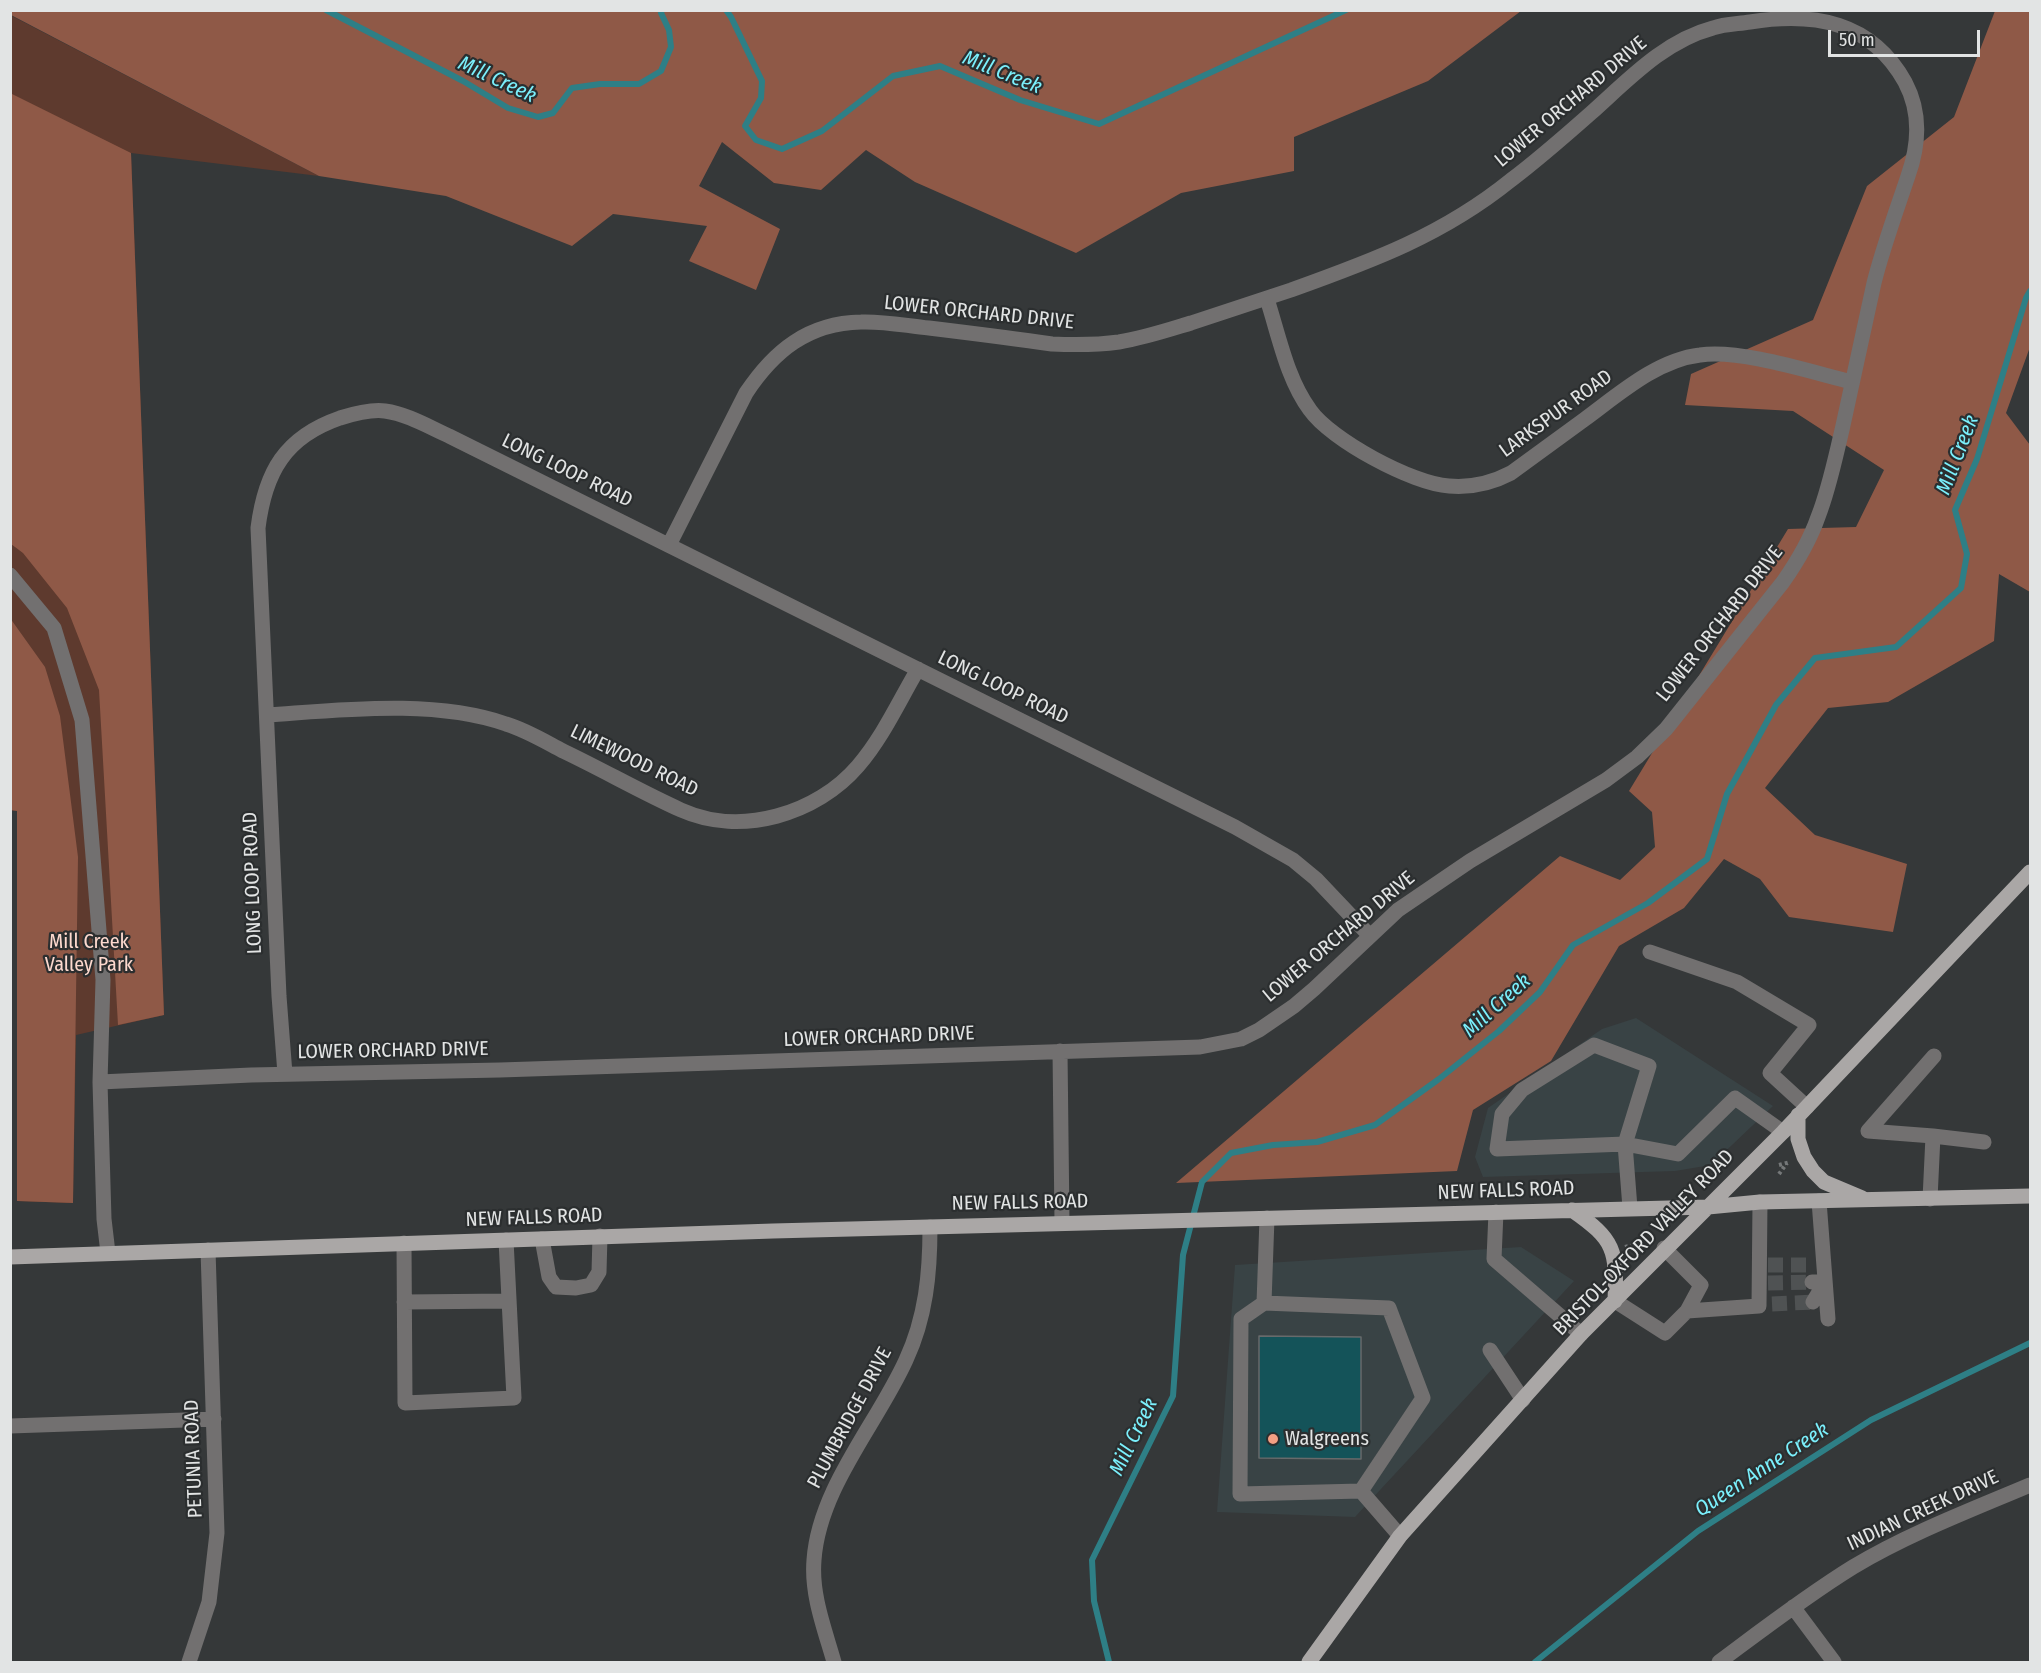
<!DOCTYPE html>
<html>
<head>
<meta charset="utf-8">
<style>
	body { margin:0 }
	#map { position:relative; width:2041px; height:1673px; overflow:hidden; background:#353839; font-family:"Fira Sans Condensed",sans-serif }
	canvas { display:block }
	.frame { position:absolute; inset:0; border:12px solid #e2e4e4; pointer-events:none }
	.scale { position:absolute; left:1828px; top:30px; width:152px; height:27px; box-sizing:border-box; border:3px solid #e2e4e4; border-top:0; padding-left:8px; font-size:18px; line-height:21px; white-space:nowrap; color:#e2e4e4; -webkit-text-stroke:4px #2b2e2f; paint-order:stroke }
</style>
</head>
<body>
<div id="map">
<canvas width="2041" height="1673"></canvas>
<div class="frame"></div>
<div class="scale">50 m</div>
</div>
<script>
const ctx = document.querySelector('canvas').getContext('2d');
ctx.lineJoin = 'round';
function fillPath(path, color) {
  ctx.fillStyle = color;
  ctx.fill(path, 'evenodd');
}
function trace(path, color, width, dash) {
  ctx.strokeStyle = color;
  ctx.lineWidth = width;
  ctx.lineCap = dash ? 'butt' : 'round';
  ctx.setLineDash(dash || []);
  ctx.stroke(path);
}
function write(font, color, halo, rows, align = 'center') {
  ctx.font = font + ' "Fira Sans Condensed",sans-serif';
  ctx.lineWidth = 4.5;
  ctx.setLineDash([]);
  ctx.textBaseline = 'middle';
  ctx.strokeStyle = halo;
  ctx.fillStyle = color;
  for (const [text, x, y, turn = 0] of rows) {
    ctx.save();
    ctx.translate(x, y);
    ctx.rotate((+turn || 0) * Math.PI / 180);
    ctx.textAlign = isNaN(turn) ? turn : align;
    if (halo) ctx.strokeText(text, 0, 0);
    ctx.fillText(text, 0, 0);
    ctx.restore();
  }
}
fillPath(new Path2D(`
	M1636,1018L1773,1106L1711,1165L1675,1171L1483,1177L1475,1157L1488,1108L1602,1029Z
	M1521,1247L1574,1281L1355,1517L1217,1512L1235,1265Z`), '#394345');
fillPath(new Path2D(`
	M10,15L319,176L131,153L164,1015L76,1035L73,1203L17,1201V811L10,810Z`), '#5e3a2e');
fillPath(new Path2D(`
	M10,11L11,10L1521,11L1428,81L1294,137V171L1181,193L1076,253L915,182L866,150L821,190L774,183L722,142L699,186L780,229L756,290L689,261L707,226L613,214L572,246L446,196L319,176L11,15Z
	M1995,11H2030V347L2006,413L2030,445V592L1999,574L1994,641L1888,702L1828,708L1765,788L1815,835L1907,864L1893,932L1789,917L1760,879L1724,859L1684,908L1619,946L1551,1061L1473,1110L1457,1171L1176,1183L1560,856L1620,880L1655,847L1652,812L1629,791L1788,529L1856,527L1884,470L1793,411L1685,405L1691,374L1813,320L1867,186L1954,117Z
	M10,93L131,153L164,1015L118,1025L99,690L67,608L23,553L11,544Z
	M10,618L45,667L60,716L78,857L73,1203L17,1201V811L10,810Z`), '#8f5947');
trace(new Path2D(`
	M326,10L463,81L508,108L538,117L553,113L572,88L600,84H639L661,71L671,47L669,30L661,13L662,10
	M726,10L731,17L762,81L761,98L745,126L756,140L782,149L822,131L893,76L940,66L1020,100L1099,124L1346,10
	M1109,1662L1094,1601L1092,1560L1173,1396L1183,1255L1202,1182L1231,1153L1273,1145L1317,1142L1375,1125L1439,1079L1499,1031L1540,992L1573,945L1648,903L1707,859L1727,794L1776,705L1815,658L1896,647L1961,588L1967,554L1955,510L1977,459L2026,298L2030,291
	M1535,1662L1698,1531L1871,1420L2030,1343`), '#2e7f86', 6);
const building = new Path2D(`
	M1259,1336L1361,1337V1459L1259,1458Z`);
fillPath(building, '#145359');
trace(building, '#676a6b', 1.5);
trace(new Path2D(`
	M1768,1265H1813
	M1768,1283L1812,1282
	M1772,1304L1813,1302`), '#4f5253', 15, [15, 8]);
trace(new Path2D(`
	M1779,1165L1790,1162
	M1779,1174L1787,1163
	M1625,1247L1636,1244`), '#757879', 4, [3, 3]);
trace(new Path2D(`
	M1267,299C1279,336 1287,379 1310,410C1331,440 1413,484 1449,486C1472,488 1492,483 1511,473C1536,455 1560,437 1585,419C1619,394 1657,360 1700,355C1741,349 1811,372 1852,382
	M10,575L54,628L82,720L103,980L100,1082L104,1219L108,1253
	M267,715C342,710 434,699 506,724C526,730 544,741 563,751C603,770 641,792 681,810C741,837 817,814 858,766C883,737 899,701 918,669
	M1650,952L1737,982L1809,1025L1770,1073L1807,1107
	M1060,1051L1062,1223
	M285,1074L279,996L258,528C265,472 285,437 340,418C353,414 371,409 385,411C407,414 429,427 449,436L1235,827L1293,860L1316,879L1370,936
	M100,1082L251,1075L500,1070L1200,1047L1241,1039L1259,1030L1294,1006L1314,989L1398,910L1470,861L1606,780L1637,757L1666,729L1783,582C1797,562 1810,540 1818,517C1829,489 1835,459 1842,430C1853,381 1863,332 1874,283C1883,247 1896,212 1908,176C1919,145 1921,112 1905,82C1871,21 1814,12 1750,22C1738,24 1725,24 1713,28C1664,41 1628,80 1591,113C1565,136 1539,159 1511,180C1443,235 1372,261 1291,290C1258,301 1225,312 1191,323C1168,330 1144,338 1119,342C1097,345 1074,345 1052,344C1011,338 970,333 929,328C907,326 884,321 861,322C808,323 774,351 746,393L669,545
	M1933,1136L1984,1142
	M1930,1199L1933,1136L1868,1131L1934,1056
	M1819,1201L1828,1319
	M1630,1208L1625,1144L1497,1149L1502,1114L1522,1090L1594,1045L1649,1066L1625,1144L1678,1154L1735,1098L1783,1132
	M1496,1212L1494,1259L1581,1334
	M1267,1218L1264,1303L1389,1308L1423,1398L1361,1491L1400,1536
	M542,1239L549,1277L556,1287L576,1288L591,1285L599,1272L600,1236
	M404,1243L405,1403L514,1398L506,1240
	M1664,1248L1701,1285L1687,1311
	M1812,1282H1825L1813,1302
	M1615,1301L1665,1333L1687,1311L1759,1306L1760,1202
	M404,1302L509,1301
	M1264,1303L1241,1319L1240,1494L1361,1491
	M1490,1350L1523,1400
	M10,1426L214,1419
	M1793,1607L1834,1662
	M189,1662L209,1602L217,1533L208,1250
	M834,1662C825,1630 811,1595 814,1560C819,1488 877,1424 906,1360C926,1317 930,1273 930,1227
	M1719,1662C1762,1630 1806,1596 1853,1567C1908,1534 1971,1510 2030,1485`), '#727070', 15);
trace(new Path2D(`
	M1798,1115V1139L1804,1157L1813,1171L1824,1182L1862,1198
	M1572,1210C1615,1240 1617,1250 1615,1301
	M10,1257L773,1231L1708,1207L1760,1202L2030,1196
	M1309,1662L1400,1536L1581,1334L1783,1132L2030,872`), '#aaa7a6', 15);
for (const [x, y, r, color] of [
	[1273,1439,6,"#f39f83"]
]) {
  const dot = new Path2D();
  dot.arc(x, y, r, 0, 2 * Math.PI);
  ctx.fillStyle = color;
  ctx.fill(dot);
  trace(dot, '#2b2e2f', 2);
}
write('20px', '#e2e4e4', '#2b2e2f', [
	["LOWER ORCHARD DRIVE",1571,102,-40],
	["LOWER ORCHARD DRIVE",979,313,6],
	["LARKSPUR ROAD",1556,414,-36],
	["LONG LOOP ROAD",567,471,26],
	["LOWER ORCHARD DRIVE",1720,624,-52],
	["LONG LOOP ROAD",1003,688,26],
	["LIMEWOOD ROAD",634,761,26],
	["LONG LOOP ROAD",253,883,-92],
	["LOWER ORCHARD DRIVE",1339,937,-40],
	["LOWER ORCHARD DRIVE",879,1037,-2],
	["LOWER ORCHARD DRIVE",393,1051,-1],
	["NEW FALLS ROAD",1506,1191,-2],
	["NEW FALLS ROAD",1020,1203,-1],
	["NEW FALLS ROAD",534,1218,-2],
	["BRISTOL-OXFORD VALLEY ROAD",1644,1243,-46],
	["PLUMBRIDGE DRIVE",850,1418,-62],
	["PETUNIA ROAD",194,1459,-92],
	["INDIAN CREEK DRIVE",1923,1511,-25]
]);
write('20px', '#fdd9ce', '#2b2e2f', [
	["Mill Creek",89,942],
	["Valley Park",89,965]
]);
write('20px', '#e2e4e4', '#2b2e2f', [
	["Walgreens",1285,1439]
], 'left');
write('italic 21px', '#7bf0fc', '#2b2e2f', [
	["Mill Creek",1002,73,22],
	["Mill Creek",497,80,25],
	["Mill Creek",1958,455,-69],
	["Mill Creek",1497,1006,-42],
	["Mill Creek",1134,1437,-64],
	["Queen Anne Creek",1762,1470,-33]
]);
</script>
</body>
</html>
